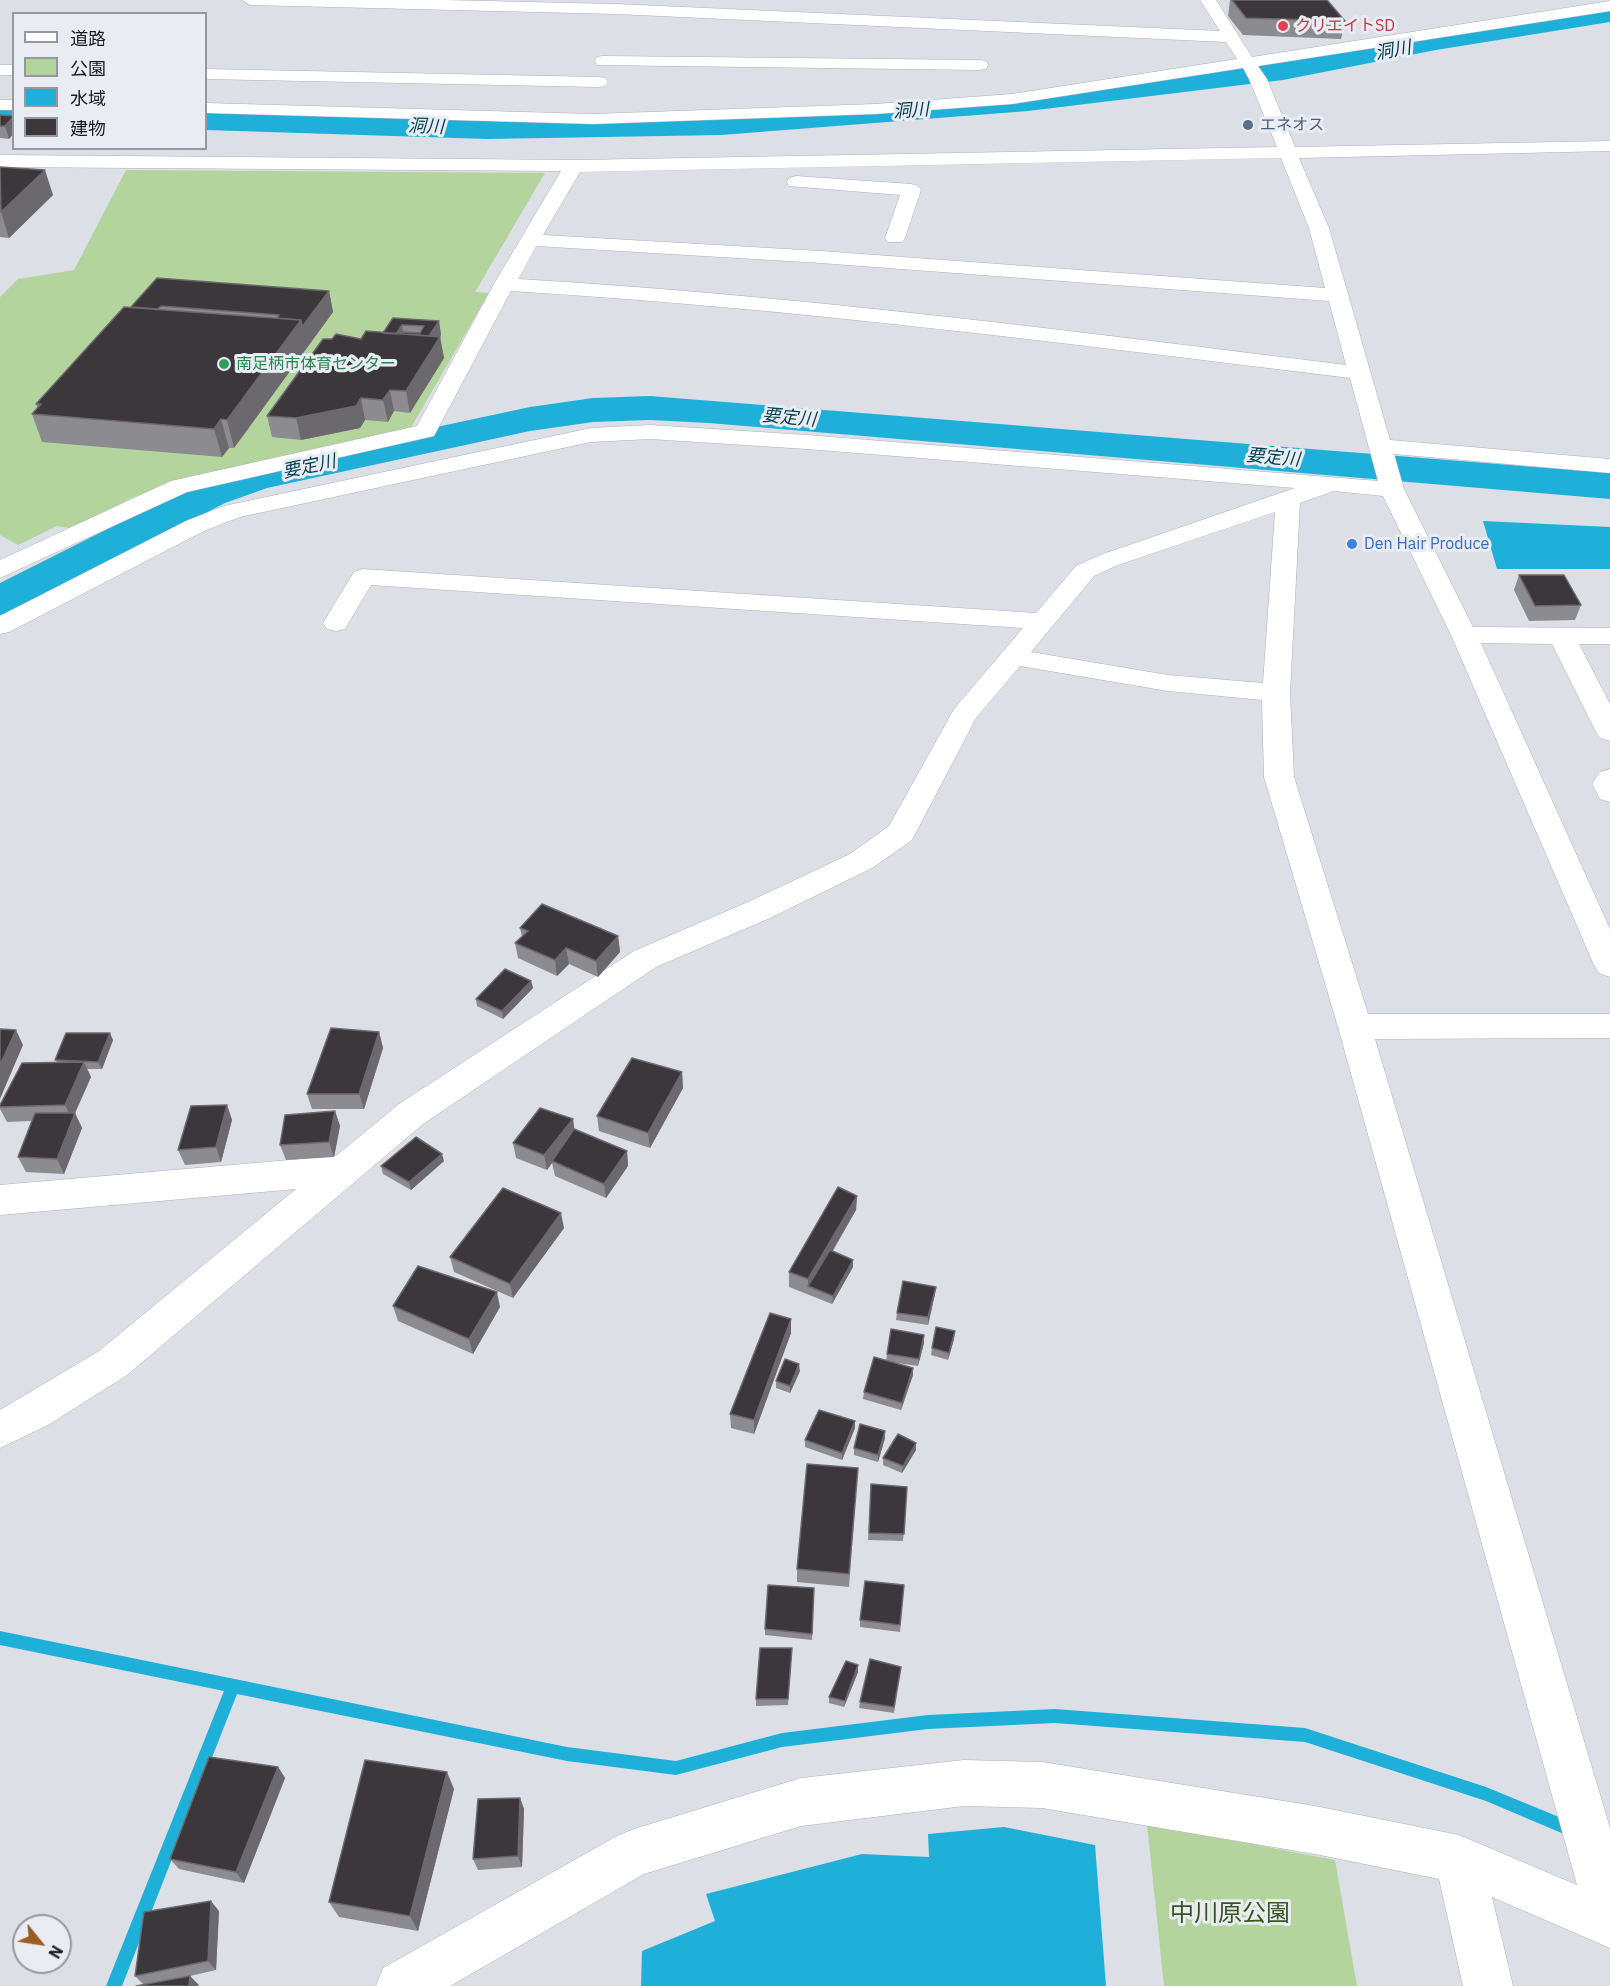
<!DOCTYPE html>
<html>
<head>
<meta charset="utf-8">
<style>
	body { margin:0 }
	#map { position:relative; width:1610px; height:1986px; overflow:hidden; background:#dcdfe6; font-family:"IBM Plex Sans","Noto Sans JP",sans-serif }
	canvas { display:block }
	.legend { position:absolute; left:12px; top:12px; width:195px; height:138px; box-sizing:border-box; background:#e9ecf3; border:2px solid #96989d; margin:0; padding:8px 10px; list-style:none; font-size:18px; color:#191a1d }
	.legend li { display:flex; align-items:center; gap:12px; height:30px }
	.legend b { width:30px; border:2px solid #96989d }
	.north { position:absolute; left:12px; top:1914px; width:60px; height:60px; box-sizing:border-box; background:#e9ecf3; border:2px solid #96989d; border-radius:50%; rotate:120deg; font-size:16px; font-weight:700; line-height:24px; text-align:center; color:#191a1d }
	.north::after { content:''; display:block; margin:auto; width:21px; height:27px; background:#9b5d21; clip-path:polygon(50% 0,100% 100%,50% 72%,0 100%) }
</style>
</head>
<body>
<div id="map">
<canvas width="1610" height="1986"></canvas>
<ul class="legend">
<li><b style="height:8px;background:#fff"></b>道路</li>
<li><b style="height:16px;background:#b4d49e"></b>公園</li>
<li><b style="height:16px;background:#1fb0da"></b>水域</li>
<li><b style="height:16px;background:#3c373b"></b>建物</li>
</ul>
<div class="north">N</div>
</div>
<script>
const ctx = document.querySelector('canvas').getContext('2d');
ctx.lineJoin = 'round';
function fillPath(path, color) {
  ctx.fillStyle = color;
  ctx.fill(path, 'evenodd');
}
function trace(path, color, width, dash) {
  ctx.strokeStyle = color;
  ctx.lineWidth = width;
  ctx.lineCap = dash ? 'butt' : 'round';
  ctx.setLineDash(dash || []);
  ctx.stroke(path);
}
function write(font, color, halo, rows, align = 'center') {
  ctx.font = font + ' "IBM Plex Sans","Noto Sans JP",sans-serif';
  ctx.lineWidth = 6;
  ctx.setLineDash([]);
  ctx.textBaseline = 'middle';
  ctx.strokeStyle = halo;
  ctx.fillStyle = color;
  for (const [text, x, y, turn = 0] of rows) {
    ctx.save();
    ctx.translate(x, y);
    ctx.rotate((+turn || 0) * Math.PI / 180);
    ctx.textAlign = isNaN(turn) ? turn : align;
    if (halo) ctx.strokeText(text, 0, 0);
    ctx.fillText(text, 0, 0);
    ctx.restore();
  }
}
fillPath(new Path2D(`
	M126,170L545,173L475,292L489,293L409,431L188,477L131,498L74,529L57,526L18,545L0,535V297L18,279L74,270Z
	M1147,1824L1335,1860L1357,1986H1164Z`), '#b4d49e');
fillPath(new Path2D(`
	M1483,521L1610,527V569H1497Z
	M1004,1827L1095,1845L1106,1986H641L642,1951L715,1921L706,1894L862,1854L929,1857L928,1834Z`), '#1fb0da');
fillPath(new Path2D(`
	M0,1631L567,1747L676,1761L782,1733L928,1715L1055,1709L1305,1728L1486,1787L1576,1824L1579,1829L1576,1834L1571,1837L1486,1801L1305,1742L1055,1723L928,1729L782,1747L676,1775L567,1761L237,1694L122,1986H106L224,1691L0,1645Z`), '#1fb0da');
fillPath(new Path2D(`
	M1610,4V22L1436,50L1283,80L1028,111L721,135L487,139L206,130V111L487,119L721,115L1028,93L1283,62L1436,32Z
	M0,106H14V124H0Z
	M650,396L1610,473V499L709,423L650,420L593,422L530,431L267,488L225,503L16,611L0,615V583L195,485L240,469L530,407L593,398Z`), '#1fb0da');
const minor = new Path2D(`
	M242,0H443L616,4L1220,31L1200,0H1216L1252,57L1610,1V11L1258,66L1267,79L1295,147L1610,141V151L1299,158L1329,228L1390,440L1610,459V473L1394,454L1404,489L1473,627L1610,628V644H1579L1610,704V741L1600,738L1596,732L1552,644L1481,643L1610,929V977L1599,973L1594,965L1451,635L1383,496L1334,491L1300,503L1290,693L1294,777L1368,1014H1610V1038L1375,1039L1610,1828V1948L1492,1897L1513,1986H1463L1439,1879L1315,1854L1042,1808L964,1806L801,1826L644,1874L450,1986H376L383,1968L617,1836L634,1829L801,1778L964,1760L1042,1762L1315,1806L1459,1835L1577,1885L1338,1027L1264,777L1262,700L1168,691L1020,666L976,718L912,840L872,868L770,918L656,967L423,1124L127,1375L48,1425L0,1448V1410L99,1351L296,1189L0,1215V1185L336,1156L399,1104L634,951L748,902L850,854L889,826L954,709L1023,628L371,585L345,629L336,631L327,629L323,623L354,572L363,569L1036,613L1076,566L1100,555L1295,488L807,449L650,439L591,442L240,517L204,531L9,632L0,634V616L186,521L224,506L591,428L650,425L807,435L1378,481L1350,378C1071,344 792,308 511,291L434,436L187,492L0,578V560L171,481L417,426L494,284L561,171L0,167V155L580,160L1277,147L1249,79L1243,68L1012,104L875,114L593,124L206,113V103L593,114L875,104L1012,94L1237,59L1226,42L616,14L250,5ZM1281,158L1309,228L1325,288L821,251L543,235L580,172ZM536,246L821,263L1329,301L1346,365C1070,331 795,295 518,279ZM1275,512L1263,683L1168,675L1031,652L1094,576L1118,565Z
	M603,56L980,60L986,61L988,65L986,69L980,70L597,65L595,61L597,57Z
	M0,65H14V75H0Z
	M206,69L599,77L605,78L608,82L605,86L599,87L206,79Z
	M0,100H14V110H0Z
	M796,176L911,184L918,186L921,190L905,238L902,242H888L885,238L900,195L789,186L787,182L789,178Z
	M1610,769V802L1600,799L1592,784L1600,772Z`);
trace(minor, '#adb0b7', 1);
fillPath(minor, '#fff');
fillPath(new Path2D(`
	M1230,0H1327L1345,21L1341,39L1243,35L1228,16Z
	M0,115L14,116V133L9,139L0,138Z
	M0,167L53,195L9,238L0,237Z
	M329,291L333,312L234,448H229L222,457L42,442L32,414L38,408L36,404L131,307Z
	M393,318L439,321L441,335L440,337L444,358L410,413L394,411L388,422L365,420L360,428L301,440L272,437L267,416L332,339H361L383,333Z
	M1519,575L1581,605L1575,620L1529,621L1514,590Z
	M520,928L618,936L620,952L598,977L569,964L557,976L518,958L515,943L522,937Z
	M531,981L533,988L503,1019L477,1006L476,999Z
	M379,1032L383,1048L364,1109H312L307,1094Z
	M113,1040L102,1069H87L91,1077L75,1113L82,1128L64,1174L26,1172L18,1157L32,1121L7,1122L0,1109V1105L57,1062L55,1060Z
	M682,1072L683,1088L650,1148L599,1131L597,1116Z
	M227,1105L232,1120L221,1162L185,1165L178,1150Z
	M335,1111L340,1126L334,1157L286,1160L280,1145Z
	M573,1119L574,1129L627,1151L628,1166L606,1198L555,1176L552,1163L547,1170L516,1158L513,1143Z
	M444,1161L411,1190L383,1174L381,1166Z
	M857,1196L856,1210L833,1251L853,1267L832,1304L789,1287V1272Z
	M564,1228L513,1298L454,1272L450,1257Z
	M935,1294L928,1325L896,1320L897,1313Z
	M393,1306L500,1307L473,1354L398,1321Z
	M791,1319V1333L754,1434L731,1428L730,1414Z
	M954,1339L948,1360L931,1355L932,1348Z
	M924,1343L918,1366L891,1362L913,1375L901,1410L863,1399L864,1392L886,1361L887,1354Z
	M800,1371L790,1393L776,1388V1381Z
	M855,1421V1428L842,1460L805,1447V1440Z
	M885,1431V1438L878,1462L854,1455V1448Z
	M916,1450L902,1473L883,1465V1458Z
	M858,1468L849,1587L797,1582V1569Z
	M871,1484L907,1487L903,1541L868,1540Z
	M904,1585L900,1632L860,1627V1620Z
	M814,1588L812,1640L765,1635V1629Z
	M792,1648L788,1705L756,1706V1699Z
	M858,1665V1672L844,1707L829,1703V1697Z
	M901,1667L894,1713L859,1708L860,1702Z
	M278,1767L285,1778L244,1883L179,1869L170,1859Z
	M454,1789L418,1931L339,1917L329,1902Z
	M520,1798L524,1809L522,1867L478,1870L473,1859Z
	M219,1911L216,1970L190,1976L198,1986H136L144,1985L135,1976Z`), '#8c8b90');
fillPath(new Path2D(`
	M14,116V133L9,139L5,126Z
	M45,170L53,195L9,238L1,212Z
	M329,291L333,312L234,448L227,420L301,320Z
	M439,321L441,335L427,357L425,343Z
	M402,325L404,339L395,335Z
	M440,337L444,358L410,413L406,391Z
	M390,390L394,411L388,422L383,400Z
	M361,398L365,420L360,428L301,440L296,418Z
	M221,419L229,448L222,457L214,429Z
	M618,936L620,952L598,977L596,961Z
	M566,948L569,964L557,976L555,960Z
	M531,981L533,988L503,1019L502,1011Z
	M16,1030L23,1045L0,1099V1065Z
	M379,1032L383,1048L364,1109L359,1094Z
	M110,1033L113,1040L102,1069L98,1062Z
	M84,1062L91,1077L75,1113L82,1128L64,1174L57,1159L72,1120L65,1105Z
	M682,1072L683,1088L650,1148L648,1133Z
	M227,1105L232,1120L221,1162L216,1147Z
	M335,1111L340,1126L334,1157L329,1142Z
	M573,1119L575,1134L552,1161V1163L547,1170L544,1155Z
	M627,1151L628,1166L606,1198L604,1184Z
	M442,1154L444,1161L411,1190L409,1182Z
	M857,1196L856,1210L811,1287L808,1286V1279Z
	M561,1213L564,1228L513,1298L510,1284Z
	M853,1260V1267L832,1304L833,1296Z
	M936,1287L935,1294L928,1325V1317Z
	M497,1292L500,1307L473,1354L469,1339Z
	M791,1319V1333L754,1434V1420Z
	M955,1331L954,1339L948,1360L949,1353Z
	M924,1335V1343L918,1366L919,1359Z
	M799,1364L800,1371L790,1393V1386Z
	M913,1368V1375L901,1410L902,1403Z
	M855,1421V1428L842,1460V1453Z
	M885,1431V1438L878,1462V1455Z
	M916,1443V1450L902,1473L903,1466Z
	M858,1665V1672L844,1707L845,1701Z
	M278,1767L285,1778L244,1883L236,1872Z
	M447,1772L454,1789L418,1931L410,1916Z
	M520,1798L524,1809L522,1867L518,1856Z
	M211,1901L219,1911L216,1970L208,1961Z
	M190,1976L199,1985L198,1986H189Z`), '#6c696e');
const building = new Path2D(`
	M1232,0H1327L1345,21L1246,18Z
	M0,115L14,116L5,126H0Z
	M0,167L45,170L1,212Z
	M157,278L329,291L302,327L301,320L277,318L279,315L161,306L158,309L131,307Z
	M124,307L301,320L227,420L221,419L214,429L32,414L41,404H36Z
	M393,318L439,321L429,336L419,335L424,326L402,325L396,334L383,333Z
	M366,331L440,337L406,391L390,390L383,400L361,398L356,406L296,418L267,416L323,339H332L336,334L361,339Z
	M403,332L420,333L419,335L402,334Z
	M1519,575H1564L1581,605L1535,606Z
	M542,904L618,936L596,961L566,948L555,960L515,943L528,931L520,928Z
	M505,969L531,981L502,1011L476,999Z
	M331,1028L379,1032L359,1094H307Z
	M0,1029L16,1030L0,1065Z
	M66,1033H110L98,1062L55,1060Z
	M632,1058L682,1072L648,1133L597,1116Z
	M84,1062L65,1105L0,1107V1105L22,1063Z
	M227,1105L216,1147L178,1150L191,1106Z
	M540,1108L573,1119L544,1155L513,1143Z
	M335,1111L329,1142L280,1145L285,1115Z
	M35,1113H75L57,1159L18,1157Z
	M574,1129L627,1151L604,1184L552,1161Z
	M416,1137L442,1154L409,1182L381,1166Z
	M838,1187L857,1196L808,1279L789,1272Z
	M503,1188L561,1213L510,1284L450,1257Z
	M830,1250L853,1260L833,1296L808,1286Z
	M418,1266L497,1292L469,1339L393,1306Z
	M903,1281L936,1287L928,1317L897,1313Z
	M770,1313L791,1319L754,1420L730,1414Z
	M936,1327L955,1331L949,1353L932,1348Z
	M891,1329L924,1335L919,1359L887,1354Z
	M874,1357L913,1368L902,1403L864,1392Z
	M785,1359L799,1364L790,1386L776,1381Z
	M819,1410L855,1421L842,1453L805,1440Z
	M860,1424L885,1431L878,1455L854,1448Z
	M898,1434L916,1443L903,1466L883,1458Z
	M807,1464L858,1468L849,1574L797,1569Z
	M871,1484L907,1487L904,1534L869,1533Z
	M865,1581L904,1585L900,1625L860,1620Z
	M768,1585L814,1588L812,1634L765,1629Z
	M760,1648H792L788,1699H756Z
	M870,1659L901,1667L894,1707L860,1702Z
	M846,1661L858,1665L845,1701L829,1697Z
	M209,1757L278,1767L236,1872L170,1859Z
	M365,1760L447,1772L410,1916L329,1902Z
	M520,1798L518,1856L473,1859L478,1799Z
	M211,1901L208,1961L135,1976L144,1912Z
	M190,1976L189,1986H136Z`);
fillPath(building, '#3c373b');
trace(building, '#6c696e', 1.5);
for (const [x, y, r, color] of [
	[1283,26,6,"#e0444e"],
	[1248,125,6,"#5c6f8a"],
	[224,364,6,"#2e9e5b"],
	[1352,544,6,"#3f7fe0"]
]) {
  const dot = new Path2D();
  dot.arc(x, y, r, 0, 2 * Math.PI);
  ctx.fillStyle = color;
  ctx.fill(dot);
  trace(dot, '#e9ecf3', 2);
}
write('16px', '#be3a42', '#e9ecf3', [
	["クリエイトSD",1295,26]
], 'left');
write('16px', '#4e5e75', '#e9ecf3', [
	["エネオス",1260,125]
], 'left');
write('16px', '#27864d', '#e9ecf3', [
	["南足柄市体育センター",236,364]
], 'left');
write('16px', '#366cbe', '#e9ecf3', [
	["Den Hair Produce",1364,544]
], 'left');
write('italic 18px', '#003d4e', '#e9ecf3', [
	["洞川",1393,51,-10],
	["洞川",911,111,-4],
	["洞川",426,127,2],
	["要定川",789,418,5],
	["要定川",1273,458,5],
	["要定川",309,467,-12]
]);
write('24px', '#37571c', '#e9ecf3', [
	["中川原公園",1230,1914]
]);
</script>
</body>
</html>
